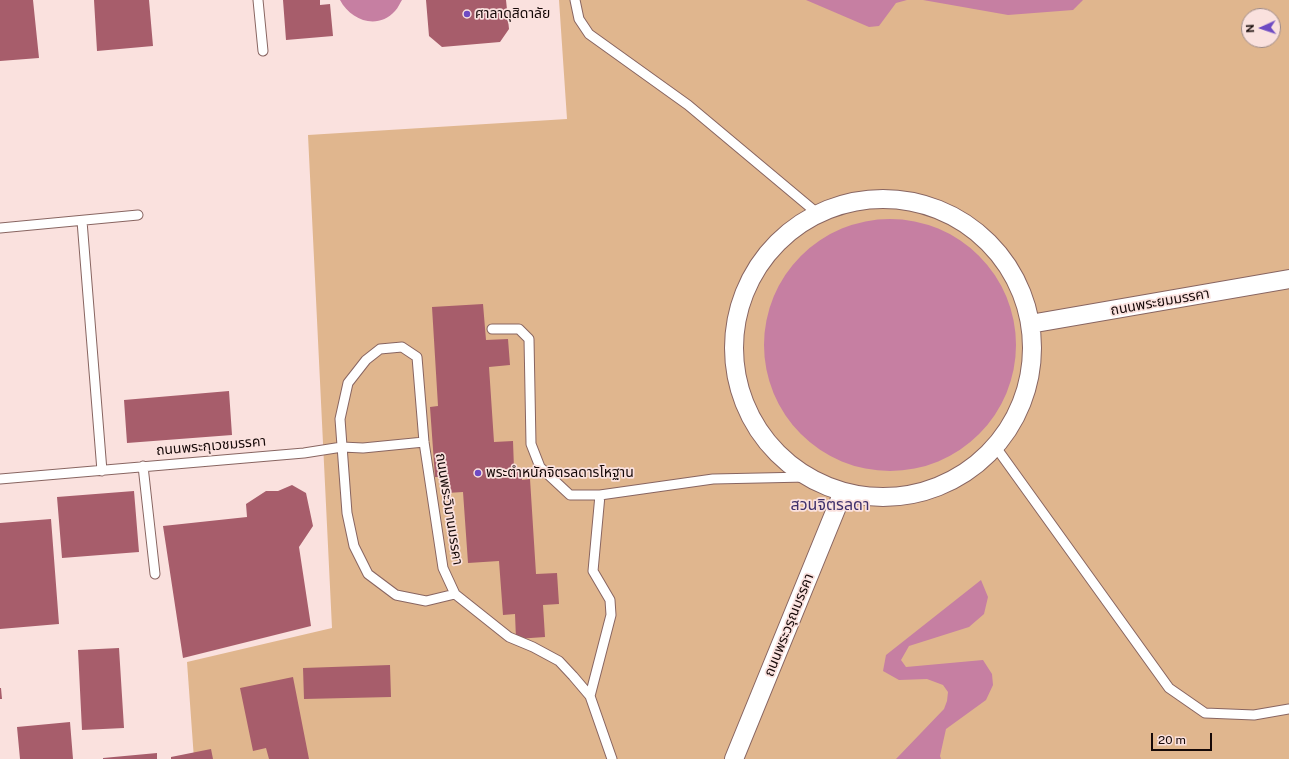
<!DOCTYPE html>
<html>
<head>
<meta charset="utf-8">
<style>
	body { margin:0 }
	#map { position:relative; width:1289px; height:759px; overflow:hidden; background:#fae1de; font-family:"Public Sans",sans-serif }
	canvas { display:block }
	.north { position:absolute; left:1241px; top:8px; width:40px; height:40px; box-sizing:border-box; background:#fae1de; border:1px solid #9f8b88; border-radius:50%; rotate:267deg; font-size:11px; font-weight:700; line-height:16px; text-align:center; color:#160908 }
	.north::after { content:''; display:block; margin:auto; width:14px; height:18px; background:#6e4bc3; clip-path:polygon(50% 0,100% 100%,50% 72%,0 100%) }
	.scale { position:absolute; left:1151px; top:733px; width:61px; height:18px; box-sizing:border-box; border:2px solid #160908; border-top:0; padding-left:5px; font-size:12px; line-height:14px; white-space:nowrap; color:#160908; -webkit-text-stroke:3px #fae1de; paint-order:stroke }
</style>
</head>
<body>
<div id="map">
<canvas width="1289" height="759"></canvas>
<div class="north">N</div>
<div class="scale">20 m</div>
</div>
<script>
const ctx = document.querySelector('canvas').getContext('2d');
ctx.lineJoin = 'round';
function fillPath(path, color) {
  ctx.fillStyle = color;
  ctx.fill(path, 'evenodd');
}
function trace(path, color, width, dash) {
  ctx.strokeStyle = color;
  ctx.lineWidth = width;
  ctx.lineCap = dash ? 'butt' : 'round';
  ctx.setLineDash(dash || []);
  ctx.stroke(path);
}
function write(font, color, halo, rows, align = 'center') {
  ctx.font = font + ' "Public Sans","Noto Sans Thai",sans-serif';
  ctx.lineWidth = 3.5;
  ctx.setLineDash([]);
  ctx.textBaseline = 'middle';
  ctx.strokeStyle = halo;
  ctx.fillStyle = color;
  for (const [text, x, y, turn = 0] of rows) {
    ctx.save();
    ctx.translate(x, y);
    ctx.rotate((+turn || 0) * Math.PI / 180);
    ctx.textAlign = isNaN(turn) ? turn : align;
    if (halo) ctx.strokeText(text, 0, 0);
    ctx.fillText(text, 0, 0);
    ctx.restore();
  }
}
fillPath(new Path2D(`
	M559,0H1289V759H194L187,662L332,628L308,135L567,119ZM1249,16H1273V40H1249Z`), '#e0b68e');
fillPath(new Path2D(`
	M340,0H402C400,3 398,8 395,11C378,30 351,21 340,0Z
	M806,0H907L896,3L879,26L869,27Z
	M923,0H1083L1073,10L1008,15Z
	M764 345a126 126 0 1 1 252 0a126 126 0 1 1-252 0Z
	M981,580L988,597L984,614L969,627L909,646L901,660L906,667L983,660L992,674L993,685L986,700L946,729L940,756L941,759H896L944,709L947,701L948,692L943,685L927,679L899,680L883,671L886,655Z`), '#c67fa2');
fillPath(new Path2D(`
	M0,0H33L39,58L0,61Z
	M94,0H149L153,46L97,51Z
	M283,0H320V5L330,4L333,36L286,40Z
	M426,0H506L509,29L500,42L442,47L429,36Z
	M483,304L486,340L508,339L510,365L489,367L494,442L513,441L514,469H522V480L530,479L536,574L557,573L559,604L543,605L545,637L516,639L515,614L503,615L499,561L468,563L463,492L447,493L446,477H435L430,407L438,406L432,307Z
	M229,391L232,435L127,443L124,400Z
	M292,485L306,493L313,526L299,547L311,626L183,658L163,526L247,517L246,504L266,491H278Z
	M134,491L139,552L62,558L57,497Z
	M51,519L59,624L0,629V523Z
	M119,648L124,728L82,730L78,650Z
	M390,665L391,697L304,699L303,668Z
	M293,677L309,759H269L266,748L253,751L240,688Z
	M0,688H1L2,699H0Z
	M70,722L73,759H20L17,727Z
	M211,749L213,759H171V757Z
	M157,753V759H103V758Z`), '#a75d6b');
const service = new Path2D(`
	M258,0L263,51
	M575,0L579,19L589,34L688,105L817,213
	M82,221L102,471
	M0,228L138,215
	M492,329H519L529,339L531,444L540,467L570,495H600L713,479L807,477
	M995,446L1169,688L1205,713L1254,715L1289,709
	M143,466L155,574
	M0,479L304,453L342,447L363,448L424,442
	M455,594L426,601L396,595L368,574L354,546L347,513L340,419L348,383L366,360L380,349L402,347L417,357L424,442L443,568L455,594L509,637L533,647L559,661L573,676L590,696L612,759
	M590,696L611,615L610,600L593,571L600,495`);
const minor = new Path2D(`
	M734 348a149 149 0 1 1 298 0a149 149 0 1 1-298 0Z
	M1030,324L1289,279
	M734,759L843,492`);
trace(service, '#886561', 11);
trace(minor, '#886561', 20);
trace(service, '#fff', 9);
trace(minor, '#fff', 18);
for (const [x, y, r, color] of [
	[467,14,4,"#6e4bc3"],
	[478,473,4,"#6e4bc3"]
]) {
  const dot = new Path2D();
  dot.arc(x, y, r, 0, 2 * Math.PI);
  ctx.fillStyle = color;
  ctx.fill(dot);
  trace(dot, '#fae1de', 1.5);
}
write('14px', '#160908', '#fae1de', [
	["ศาลาดุสิดาลัย",475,14],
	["พระตำหนักจิตรลดารโหฐาน",486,473]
], 'left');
write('14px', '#160908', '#fae1de', [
	["ถนนพระยมมรรคา",1160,302,-10],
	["ถนนพระกุเวชมรรคา",211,446,-5],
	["ถนนพระวิมานมรรคา",449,509,81],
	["ถนนพระวรุณมรรคา",789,625,-68]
]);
write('16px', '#3f306b', '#fae1de', [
	["สวนจิตรลดา",830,505]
]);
</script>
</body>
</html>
